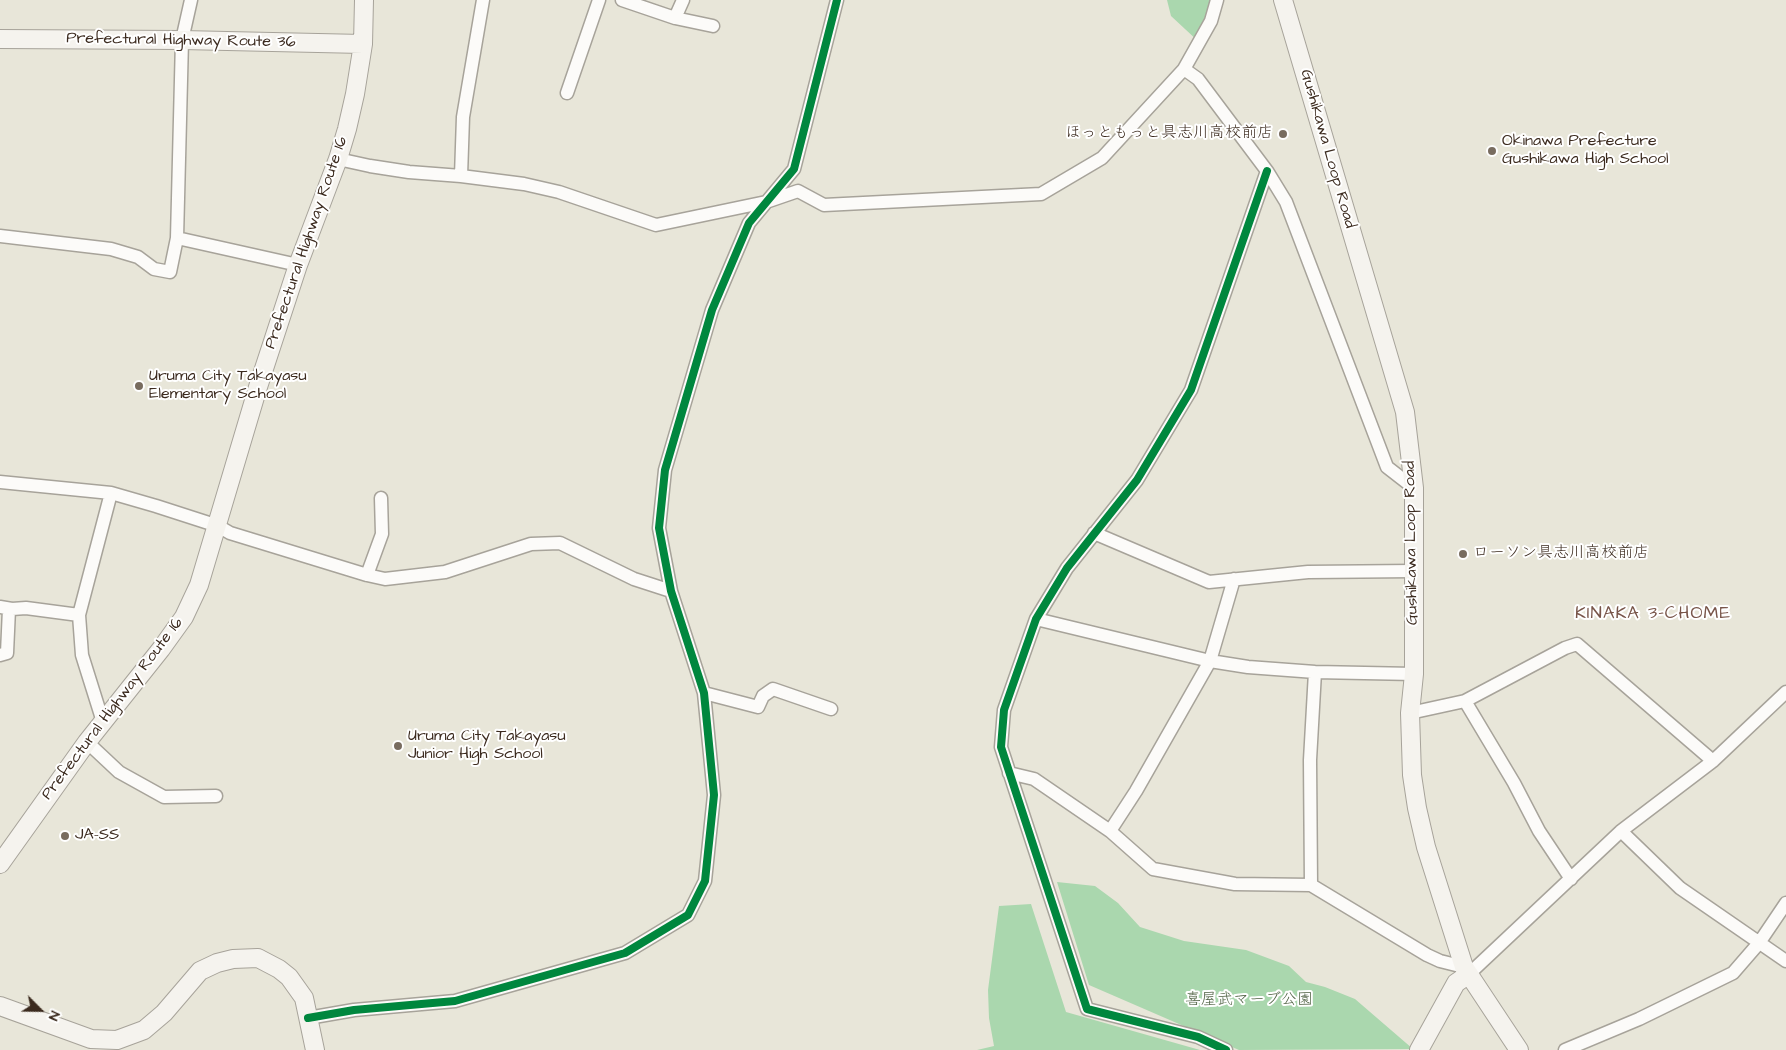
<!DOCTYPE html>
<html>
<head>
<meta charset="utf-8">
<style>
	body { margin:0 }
	#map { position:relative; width:1786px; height:1050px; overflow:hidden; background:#e8e6d9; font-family:"Architects Daughter",sans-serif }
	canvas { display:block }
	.north { position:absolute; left:15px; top:985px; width:50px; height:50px; -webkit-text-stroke:4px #fff; paint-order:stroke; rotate:113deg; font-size:14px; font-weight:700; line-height:20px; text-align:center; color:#3b2a1e }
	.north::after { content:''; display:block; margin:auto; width:18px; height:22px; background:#3b2a1e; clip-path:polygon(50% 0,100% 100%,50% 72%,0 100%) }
</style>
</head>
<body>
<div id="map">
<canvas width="1786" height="1050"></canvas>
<div class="north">N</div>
</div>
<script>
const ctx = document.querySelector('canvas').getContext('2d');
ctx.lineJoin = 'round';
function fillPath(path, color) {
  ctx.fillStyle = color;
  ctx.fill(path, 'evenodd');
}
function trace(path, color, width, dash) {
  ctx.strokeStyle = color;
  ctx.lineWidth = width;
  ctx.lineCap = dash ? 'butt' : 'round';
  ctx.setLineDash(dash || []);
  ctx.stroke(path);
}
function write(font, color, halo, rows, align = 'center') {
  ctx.font = font + ' "Architects Daughter","Klee One",sans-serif';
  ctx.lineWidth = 4;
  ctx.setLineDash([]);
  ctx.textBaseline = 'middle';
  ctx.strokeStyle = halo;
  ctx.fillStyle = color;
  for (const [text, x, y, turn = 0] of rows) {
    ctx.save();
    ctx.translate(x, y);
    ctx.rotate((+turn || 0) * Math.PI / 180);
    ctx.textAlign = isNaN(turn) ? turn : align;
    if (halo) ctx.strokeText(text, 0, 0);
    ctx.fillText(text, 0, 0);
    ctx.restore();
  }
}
fillPath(new Path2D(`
	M1167,0H1217L1199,42L1171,16Z
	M1057,882L1095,886L1118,903L1140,927L1184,941L1246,950L1289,966L1306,982L1325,987L1355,999L1413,1049L1239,1050L1089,985Z
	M1031,904L1066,1012L1200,1050H977L994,1046L989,1018L988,990L999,906Z`), '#aad7ae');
const minor = new Path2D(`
	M191,0L182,40L177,238L298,265
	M622,0L675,18L713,26
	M675,18L683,0
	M1184,69L1198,79L1267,171L1286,202L1387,467L1414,488
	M567,93L599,0
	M338,159L370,166L409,172L461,176L524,184L559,192L656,225L766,202L798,191L824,205L1041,194L1102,158L1184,69L1211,21L1217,0
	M461,176L463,117L483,0
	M0,236L111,249L138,257L154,269L170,272L177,238
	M0,482L111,493L156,506L218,526L230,533L367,575L385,579L445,572L531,544L560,543L634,579L671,591
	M1094,533L1209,582L1308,572L1414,571
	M367,575L382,534L381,498
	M0,607L12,609L26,608L79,615
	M1036,619L1210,661L1248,667L1315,672L1414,674
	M0,655L7,653L9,609
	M704,693L758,707L763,696L773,689L831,709
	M1465,701L1514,783L1539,831L1571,879
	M1410,713L1465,701L1565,648L1577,644L1713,761
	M103,722L82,655L79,615L111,493
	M87,742L119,772L164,797L216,796
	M1009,773L1034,779L1110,831L1153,869L1235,884L1311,885L1427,955L1440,961L1464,967
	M1110,831L1136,791L1210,661L1234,579
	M1621,831L1680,888L1786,961
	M1311,885L1310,760L1315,672
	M1469,974L1621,831L1713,761L1786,692
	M308,1018L354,1010L455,1001L625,953L688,915L705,881L714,795L704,693L671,591L659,528L665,470L712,310L749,223L794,169L837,0
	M1226,1050L1198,1037L1087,1009L1001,747L1004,710L1036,619L1067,568L1137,480L1191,390L1267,171
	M1565,1050L1639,1019L1733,973L1759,943L1786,903`);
const secondary = new Path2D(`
	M1283,0L1405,412L1414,488V674L1410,713L1412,775L1417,808L1426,847L1464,967L1519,1050
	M0,39L182,40L363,44
	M0,864L87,742L161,649L184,617L199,585L258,387L298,265L338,159L347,129L355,94L363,44L364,0
	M0,1006L91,1039L117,1040L144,1030L164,1013L200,971L217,963L233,959L258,958L279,969L289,977L304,998L315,1050
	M1419,1050L1456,983L1469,974`);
trace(minor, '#a7a39a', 15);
trace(secondary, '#a7a39a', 20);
trace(minor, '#fcfbf9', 12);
trace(secondary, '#f5f3ee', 18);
trace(new Path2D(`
	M308,1018L354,1010L455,1001L625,953L688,915L705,881L714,795L704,693L671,591L659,528L665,470L712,310L749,223L794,169L837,0
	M1226,1050L1198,1037L1087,1009L1001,747L1004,710L1036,619L1067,568L1137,480L1191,390L1267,171`), '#00873e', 8);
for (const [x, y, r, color] of [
	[1283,134,5,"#786c5f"],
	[1492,151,5,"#786c5f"],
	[139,386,5,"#786c5f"],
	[1463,554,5,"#786c5f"],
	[398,746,5,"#786c5f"],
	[65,836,5,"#786c5f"]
]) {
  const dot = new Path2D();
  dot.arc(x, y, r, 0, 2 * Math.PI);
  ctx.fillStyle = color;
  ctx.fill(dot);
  trace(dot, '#fff', 2);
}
write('16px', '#3b2a1e', '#fff', [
	["Prefectural Highway Route 36",181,41,1],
	["Gushikawa Loop Road",1327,149,74],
	["Prefectural Highway Route 16",307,243,-71],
	["Gushikawa Loop Road",1412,543,-91],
	["Prefectural Highway Route 16",113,709,-53]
]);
write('16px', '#3b2a1e', '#fff', [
	["ほっともっと具志川高校前店",1273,134,"right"],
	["Okinawa Prefecture",1502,142],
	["Gushikawa High School",1502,160],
	["Uruma City Takayasu",149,377],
	["Elementary School",149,395],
	["ローソン具志川高校前店",1473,554],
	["Uruma City Takayasu",408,737],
	["Junior High School",408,755],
	["JA-SS",75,836]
], 'left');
write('16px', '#506244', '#fff', [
	["喜屋武マーブ公園",1249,1001]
]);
ctx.letterSpacing = '1px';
write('18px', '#785549', '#fff', [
	["KINAKA 3-CHOME",1653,614]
]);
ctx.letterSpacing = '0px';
</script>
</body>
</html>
